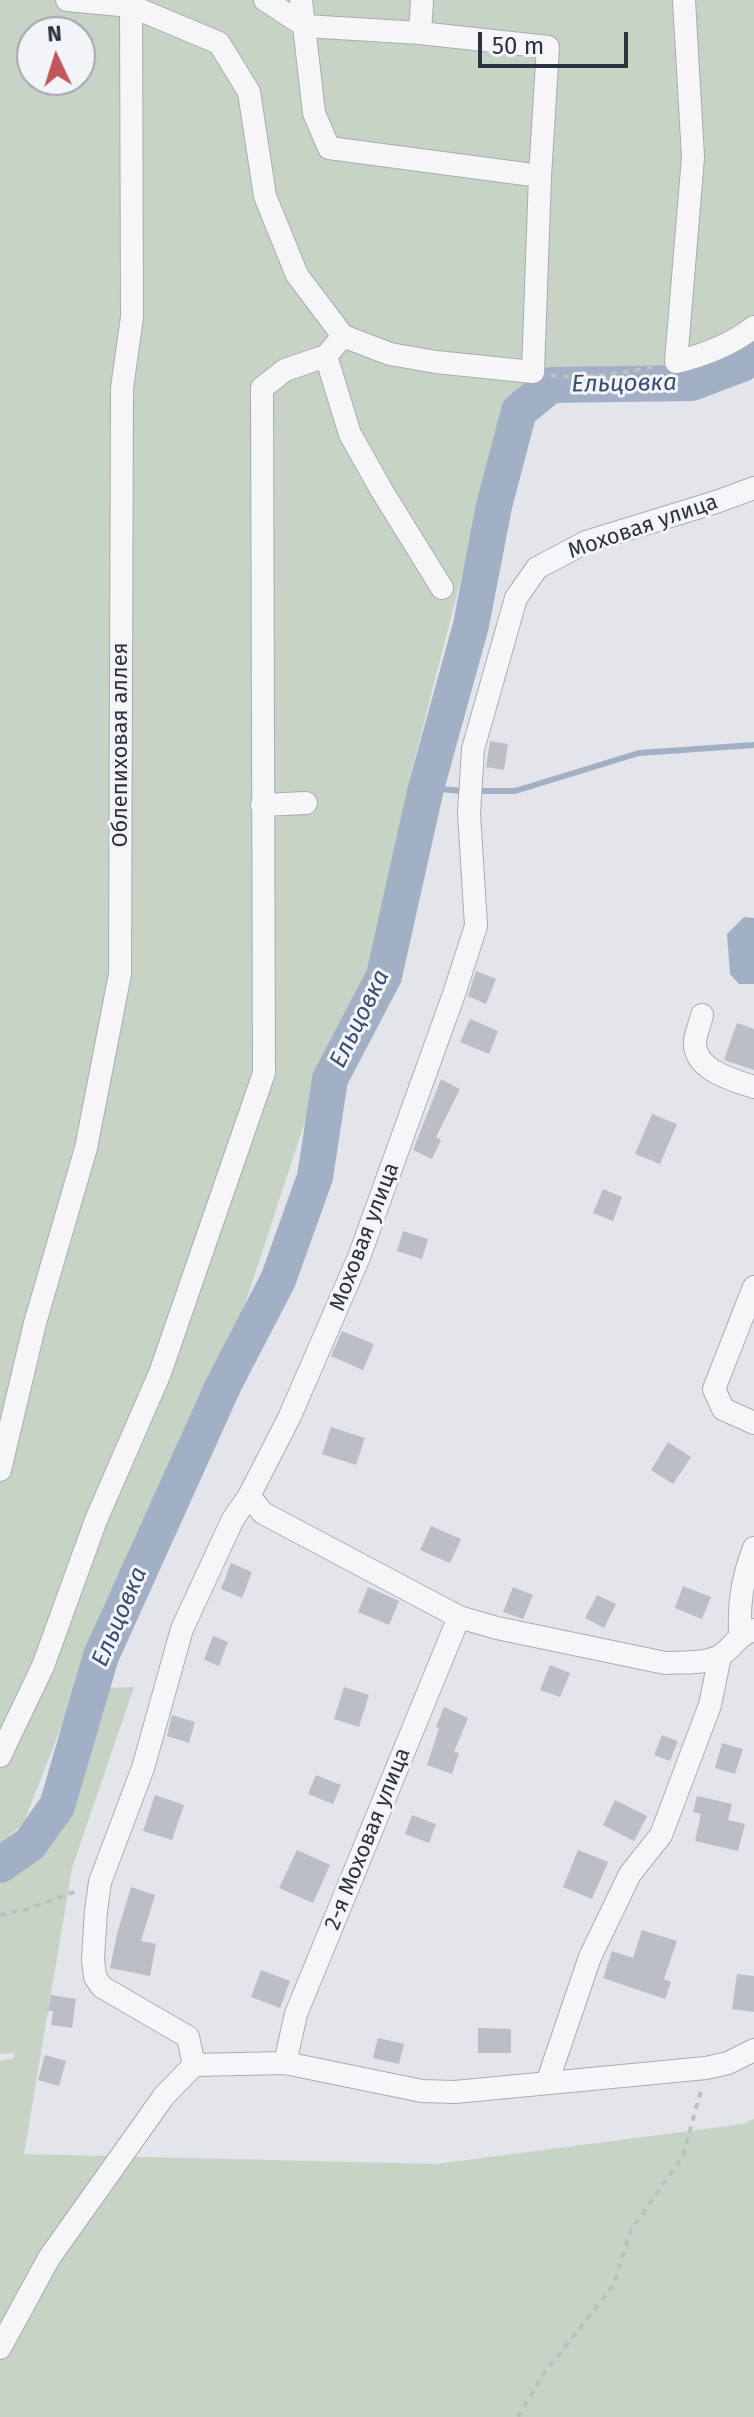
<!DOCTYPE html>
<html>
<head>
<meta charset="utf-8">
<style>
	body { margin:0 }
	#map { position:relative; width:754px; height:2417px; overflow:hidden; background:#e3e5ea; font-family:"Fira Sans",sans-serif }
	canvas { display:block }
	.north { position:absolute; left:16px; top:16px; width:80px; height:80px; box-sizing:border-box; background:#f3f4f7; border:2px solid #a4a6ae; border-radius:50%; rotate:356deg; font-size:22px; font-weight:700; line-height:32px; text-align:center; color:#2d3240 }
	.north::after { content:''; display:block; margin:auto; width:28px; height:36px; background:#c0575c; clip-path:polygon(50% 0,100% 100%,50% 72%,0 100%) }
	.scale { position:absolute; left:478px; top:32px; width:150px; height:36px; box-sizing:border-box; border:4px solid #2d3240; border-top:0; padding-left:10px; font-size:24px; line-height:28px; white-space:nowrap; color:#2d3240; -webkit-text-stroke:6px #f3f4f7; paint-order:stroke }
</style>
</head>
<body>
<div id="map">
<canvas width="754" height="2417"></canvas>
<div class="north">N</div>
<div class="scale">50 m</div>
</div>
<script>
const ctx = document.querySelector('canvas').getContext('2d');
ctx.lineJoin = 'round';
function fillPath(path, color) {
  ctx.fillStyle = color;
  ctx.fill(path, 'evenodd');
}
function trace(path, color, width, dash) {
  ctx.strokeStyle = color;
  ctx.lineWidth = width;
  ctx.lineCap = dash ? 'butt' : 'round';
  ctx.setLineDash(dash || []);
  ctx.stroke(path);
}
function write(font, color, halo, rows, align = 'center') {
  ctx.font = font + ' "Fira Sans",sans-serif';
  ctx.lineWidth = 6;
  ctx.setLineDash([]);
  ctx.textBaseline = 'middle';
  ctx.strokeStyle = halo;
  ctx.fillStyle = color;
  for (const [text, x, y, turn = 0] of rows) {
    ctx.save();
    ctx.translate(x, y);
    ctx.rotate((+turn || 0) * Math.PI / 180);
    ctx.textAlign = isNaN(turn) ? turn : align;
    if (halo) ctx.strokeText(text, 0, 0);
    ctx.fillText(text, 0, 0);
    ctx.restore();
  }
}
fillPath(new Path2D(`
	M0,0H754V328L670,370L548,373L505,408L410,777L376,962L324,1064L245,1304L106,1612L24,1822L0,1845ZM32,32H80V80H32Z
	M134,1687L72,1868L24,2154L436,2164L743,2124L754,2119V2417H0V2061L14,2058V2053L0,2054V1853L54,1803L107,1688Z`), '#c7d3c5');
fillPath(new Path2D(`
	M744,917L754,918V984H739L730,974L727,934Z`), '#a2b0c5');
trace(new Path2D(`
	M426,788L464,791
	M476,791H515L639,753L754,745`), '#a2b0c5', 6);
trace(new Path2D(`
	M0,1865L30,1844L57,1806L101,1656L224,1384L278,1280L315,1177L330,1079L384,976L426,788L471,625L494,506L519,411L551,385L692,383L742,364L754,350`), '#a2b0c5', 36);
fillPath(new Path2D(`
	M490,741L508,744L504,770L486,767Z
	M476,971L496,979L486,1004L468,996Z
	M470,1019L498,1031L489,1054L460,1042Z
	M737,1023L754,1029V1070L724,1060Z
	M441,1079L460,1089L436,1137L441,1140L432,1159L413,1150Z
	M652,1114L677,1124L660,1164L635,1154Z
	M603,1189L622,1197L613,1221L593,1213Z
	M403,1231L428,1239L422,1259L397,1251Z
	M342,1331L374,1344L363,1370L331,1356Z
	M331,1427L365,1438L356,1465L322,1454Z
	M668,1442L691,1457L673,1484L651,1470Z
	M431,1526L461,1539L450,1563L420,1550Z
	M231,1563L252,1572L242,1598L221,1589Z
	M683,1586L711,1597L702,1619L675,1608Z
	M368,1587L399,1601L389,1625L358,1612Z
	M513,1587L533,1595L523,1619L503,1612Z
	M597,1595L616,1604L604,1628L585,1618Z
	M213,1636L228,1642L219,1666L204,1660Z
	M550,1665L570,1673L560,1697L540,1690Z
	M344,1687L369,1695L359,1727L334,1719Z
	M444,1707L468,1718L454,1752L459,1753L452,1774L427,1765L439,1728L436,1727Z
	M172,1715L195,1722L189,1743L167,1736Z
	M662,1735L678,1741L670,1761L654,1755Z
	M722,1743L743,1749L735,1774L715,1768Z
	M316,1775L341,1785L333,1804L308,1794Z
	M155,1795L184,1805L172,1840L143,1831Z
	M697,1796L732,1804L728,1820L745,1824L738,1851L695,1841L701,1814L693,1812Z
	M615,1800L647,1816L634,1841L603,1825Z
	M412,1815L436,1824L429,1843L405,1834Z
	M297,1850L330,1865L313,1903L279,1888Z
	M578,1850L608,1862L592,1899L563,1887Z
	M131,1887L155,1895L141,1941L156,1944L150,1976L110,1968L117,1934Z
	M642,1930L677,1941L664,1979L671,1982L665,1999L603,1978L612,1951L633,1958Z
	M261,1970L290,1981L280,2008L251,1997Z
	M737,1974L754,1976V2012L732,2009Z
	M51,1995L76,1999L72,2028L51,2025L53,2011H48Z
	M478,2028L511,2029V2053H478Z
	M378,2038L404,2044L399,2064L373,2058Z
	M45,2055L66,2061L59,2086L38,2080Z`), '#bbbec6');
const minor = new Path2D(`
	M67,0L131,6L219,43L249,92L265,196L297,275L343,336L390,354L436,362L533,372L540,176L548,47L420,33
	M265,0L305,26L420,33L422,0
	M301,0L314,113L329,148L540,176
	M684,0L693,157L676,362C705,355 731,345 754,327
	M326,356L350,434L382,491L442,588
	M262,805L306,803
	M702,1015C700,1024 696,1033 695,1041C693,1070 733,1080 754,1087
	M754,1287L714,1389L723,1409L754,1423
	M0,1470L35,1323L86,1148L120,974L122,388L132,317L131,6
	M249,1496L263,1513L459,1617L497,1628L665,1663C682,1662 702,1664 718,1657C732,1650 734,1637 754,1630
	M740,1635C739,1601 742,1580 754,1548
	M0,1756L43,1666L96,1520L160,1373L264,1073L262,388L285,370L326,356L343,336
	M285,2063L296,2014L459,1617
	M194,2065L188,2037L102,1987L95,1977L93,1959L96,1911L100,1882L143,1768L182,1629L233,1519L249,1496L289,1418L359,1257L454,994L476,926L469,813L473,749L516,598L537,568L586,542L716,502L754,488
	M547,2083L590,1957L630,1874L661,1835L710,1705L720,1656
	M0,2348L49,2258L164,2096L194,2065L285,2063L422,2091L455,2092L706,2068L728,2063L754,2050`);
trace(minor, '#a9acb4', 24);
trace(new Path2D(`
	M551,375C586,380 623,373 657,366
	M0,1915L28,1909L79,1890
	M518,2417L545,2372L613,2286L631,2230L683,2156L701,2090`), '#bebfc4', 4, [6, 6]);
trace(minor, '#f6f6f8', 22);
write('22px', '#2d3240', '#f3f4f7', [
	["Моховая улица",643,527,-19],
	["Облепиховая аллея",121,745,-90],
	["Моховая улица",365,1237,-69],
	["2-я Моховая улица",368,1839,-68]
]);
write('italic 24px', '#3b4d70', '#f3f4f7', [
	["Ельцовка",624,384,-1],
	["Ельцовка",360,1019,-64],
	["Ельцовка",120,1617,-67]
]);
</script>
</body>
</html>
